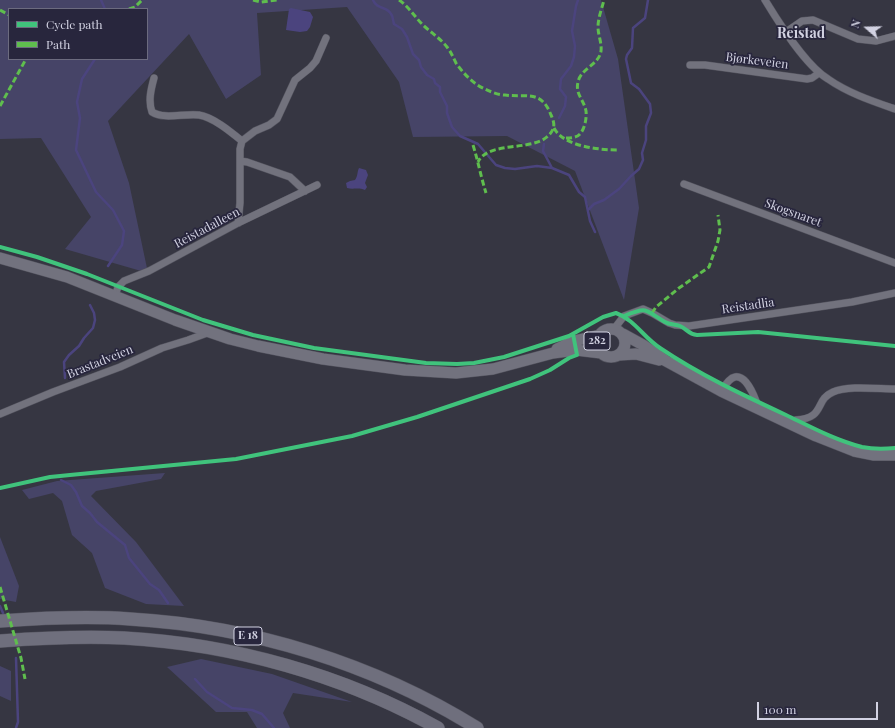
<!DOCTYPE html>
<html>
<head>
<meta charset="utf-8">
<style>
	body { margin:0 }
	#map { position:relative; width:895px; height:728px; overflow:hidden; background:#363642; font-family:"Playfair Display",serif }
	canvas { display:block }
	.legend { position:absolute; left:8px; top:8px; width:140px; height:52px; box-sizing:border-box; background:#28263d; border:1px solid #6c6b7f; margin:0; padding:5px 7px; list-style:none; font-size:12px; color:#d2d2e2 }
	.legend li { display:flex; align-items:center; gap:8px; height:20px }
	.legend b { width:20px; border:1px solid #6c6b7f }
	.north { position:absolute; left:847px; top:8px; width:40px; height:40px; -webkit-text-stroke:3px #28263d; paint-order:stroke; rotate:290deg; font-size:11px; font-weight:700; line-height:16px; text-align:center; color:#d2d2e2 }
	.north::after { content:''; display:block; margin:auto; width:14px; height:18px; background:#d2d2e2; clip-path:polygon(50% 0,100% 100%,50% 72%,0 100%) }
	.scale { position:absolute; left:757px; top:702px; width:121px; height:18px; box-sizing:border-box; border:2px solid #d2d2e2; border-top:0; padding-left:5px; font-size:12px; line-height:14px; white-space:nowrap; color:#d2d2e2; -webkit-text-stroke:3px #28263d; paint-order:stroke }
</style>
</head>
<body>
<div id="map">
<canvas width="895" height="728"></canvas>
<ul class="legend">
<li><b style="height:5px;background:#40c37c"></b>Cycle path</li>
<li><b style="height:5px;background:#5fbe4e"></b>Path</li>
</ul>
<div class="north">N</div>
<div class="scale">100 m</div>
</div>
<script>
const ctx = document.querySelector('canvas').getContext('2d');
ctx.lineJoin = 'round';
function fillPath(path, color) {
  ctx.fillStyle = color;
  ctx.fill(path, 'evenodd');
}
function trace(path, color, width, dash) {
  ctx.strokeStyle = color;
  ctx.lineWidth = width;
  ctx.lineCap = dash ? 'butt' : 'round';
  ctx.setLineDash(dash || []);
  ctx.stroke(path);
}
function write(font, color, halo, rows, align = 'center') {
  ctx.font = font + ' "Playfair Display",serif';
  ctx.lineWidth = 3.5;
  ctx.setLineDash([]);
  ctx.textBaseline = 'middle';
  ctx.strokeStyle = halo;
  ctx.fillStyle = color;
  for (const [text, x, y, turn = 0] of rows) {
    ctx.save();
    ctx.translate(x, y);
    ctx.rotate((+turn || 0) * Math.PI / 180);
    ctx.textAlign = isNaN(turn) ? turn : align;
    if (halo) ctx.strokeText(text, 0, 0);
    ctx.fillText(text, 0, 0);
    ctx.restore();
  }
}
fillPath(new Path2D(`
	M0,0H601L618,59L639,208L624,300L575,171L507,136L413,137L399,82L347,7L257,13L261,75L226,99L189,34L108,121L129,183L148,273L65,249L91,217L41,138L0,139ZM9,9H147V59H9Z
	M165,473L161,479L96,491L91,496L136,542L184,606L146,604L105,588L92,553L72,535L62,501L53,493L29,499L22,490L57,481Z
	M0,537L19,586L16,602L0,599Z
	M201,659L272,674L352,702L293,693L283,713L290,728H257L247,712H216L167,667Z
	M0,666L11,671V701L0,696Z`), '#464467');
fillPath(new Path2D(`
	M291,8L310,12L313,17L310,27L307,31L300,32L286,30L289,9Z
	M359,168L366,170L368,175L365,183L367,187L365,190C358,187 353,190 347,188L346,183L350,181L355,180C358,176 357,172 359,168Z`), '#4b447e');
trace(new Path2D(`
	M101,0L105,9
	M373,0C377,10 387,6 391,14C393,16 393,21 394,24L402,29L407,37L413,54L419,60L421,67L427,75L434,79L435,83L440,87V92L447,106V113L452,127L460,136L478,144L496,165L505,168L515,169L537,166L552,168L569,175L579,192L585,197L590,221L595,232
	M95,59L82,79L77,102L80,118L76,150L96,192L113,210L124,231L122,245L108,266
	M559,118L565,106L566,97L560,89L561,79L571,66L574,57L575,46L572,31L576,6L578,0
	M544,144L543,151L552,168
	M588,210L594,204L604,200L619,189L631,176L639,169L643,160L642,153L646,140V126L651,113L650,104L639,89L631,83L626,59L627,55L632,48L633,28L645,18L648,0
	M65,378L64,362L69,355L79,346L84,338L93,328L95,320L94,313L90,305
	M61,480L71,485L76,492L82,506L90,513L97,522L125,545L129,558L150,584L159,590L168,603
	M0,606L3,613
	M195,679L207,692L232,708L252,710L262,714L274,728
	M16,728L18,722L16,658`), '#4b447e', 2.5);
const street = new Path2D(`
	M765,0C779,23 805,65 828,79C848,93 872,101 895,109
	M786,32L802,21L813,20L858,39L876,41L895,36
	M690,65H705L807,79L812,78L819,73
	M154,78C151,89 148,101 152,112C165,120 184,113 199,115C213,117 231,132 242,141L240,149V203L238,223
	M242,141L255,131L269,125L277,119L295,80L310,68L316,61L326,38
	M240,161L247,162L290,177L305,191
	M684,184L895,263
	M115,296L118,287L124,281L149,271L238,223L317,185
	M614,329L624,316L643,309L652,313L669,323L675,325L689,326L852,302L895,293
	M721,391C725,386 729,378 735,377C745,375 753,393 756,401
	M0,414L53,392L120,367L162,348L188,340L210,332
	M796,420C826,418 814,400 833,392C847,385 879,389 895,389`);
const primary = new Path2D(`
	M0,258L67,277L175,320L230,339L258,346L323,359L405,370L456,373L493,369L553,353L576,350L601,353
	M597 343a14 14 0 1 1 28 0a14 14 0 1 1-28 0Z
	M623,334L643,345L666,361L721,391L816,436L854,451L874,455H895
	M557,349L574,341L600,335
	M619,355L636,354L659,360`);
const highway = new Path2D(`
	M0,621C43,618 87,616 130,619C252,626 374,664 477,728
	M0,641C41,638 82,636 124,638C233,644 343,675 438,728`);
trace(street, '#52525d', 8);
trace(primary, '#52525d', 12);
trace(highway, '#52525d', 14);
trace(street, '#72727d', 7);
trace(primary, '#72727e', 11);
trace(highway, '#6f6f7d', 13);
trace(new Path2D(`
	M253,0L261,2L277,0
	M399,0C408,6 415,17 422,24C430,32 440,38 447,47C451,52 453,57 456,63C463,73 473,84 485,89C491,92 499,95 505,95C526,98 541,89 551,115C553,119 555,125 553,129C542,155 490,138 478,162
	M129,9L135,7L142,0
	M0,10L9,15
	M0,106L26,59
	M554,128C564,147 600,150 619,150
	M566,138C568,138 572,138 575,137C584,135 587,119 586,111C584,100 575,94 578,82C581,68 599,65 601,51C602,43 598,35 598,27C598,18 602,8 604,0
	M473,145C478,161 481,177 486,193
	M652,313L656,307L679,288L709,267L718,241L720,230L718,215
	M0,587L21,658L25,679`), '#5fbe4e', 3, [6, 3]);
trace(new Path2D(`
	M0,247L37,257L87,274L203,320L253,335L314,348L426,363L457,364L474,363L504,357L569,336L603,317L616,313C635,320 643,337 660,348C700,375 743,395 786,415C811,427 835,440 862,447C872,449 884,449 895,448
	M624,316C649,306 644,310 665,322C670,325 675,324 680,326C687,329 688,334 697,335L758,332L895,346
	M0,488L50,477L70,475L236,459L352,436L417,417L530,379L550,370L569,358L577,355L573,334`), '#40c37c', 4);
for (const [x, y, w] of [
	[597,341,26],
	[248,636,28]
]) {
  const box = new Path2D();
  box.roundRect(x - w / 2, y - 9, w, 18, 3);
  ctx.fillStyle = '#28263d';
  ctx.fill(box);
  trace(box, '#d2d2e2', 1);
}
write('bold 11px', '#d2d2e2', null, [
	["282",597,341],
	["E 18",248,636]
]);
write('12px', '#d2d2e2', '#28263d', [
	["Bjørkeveien",757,61,7],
	["Skogsnaret",793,213,20],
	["Reistadalleen",207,228,-28],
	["Reistadlia",748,306,-8],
	["Brastadveien",100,362,-22]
]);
write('bold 14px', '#d2d2e2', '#28263d', [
	["Reistad",801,34]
]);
</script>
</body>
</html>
